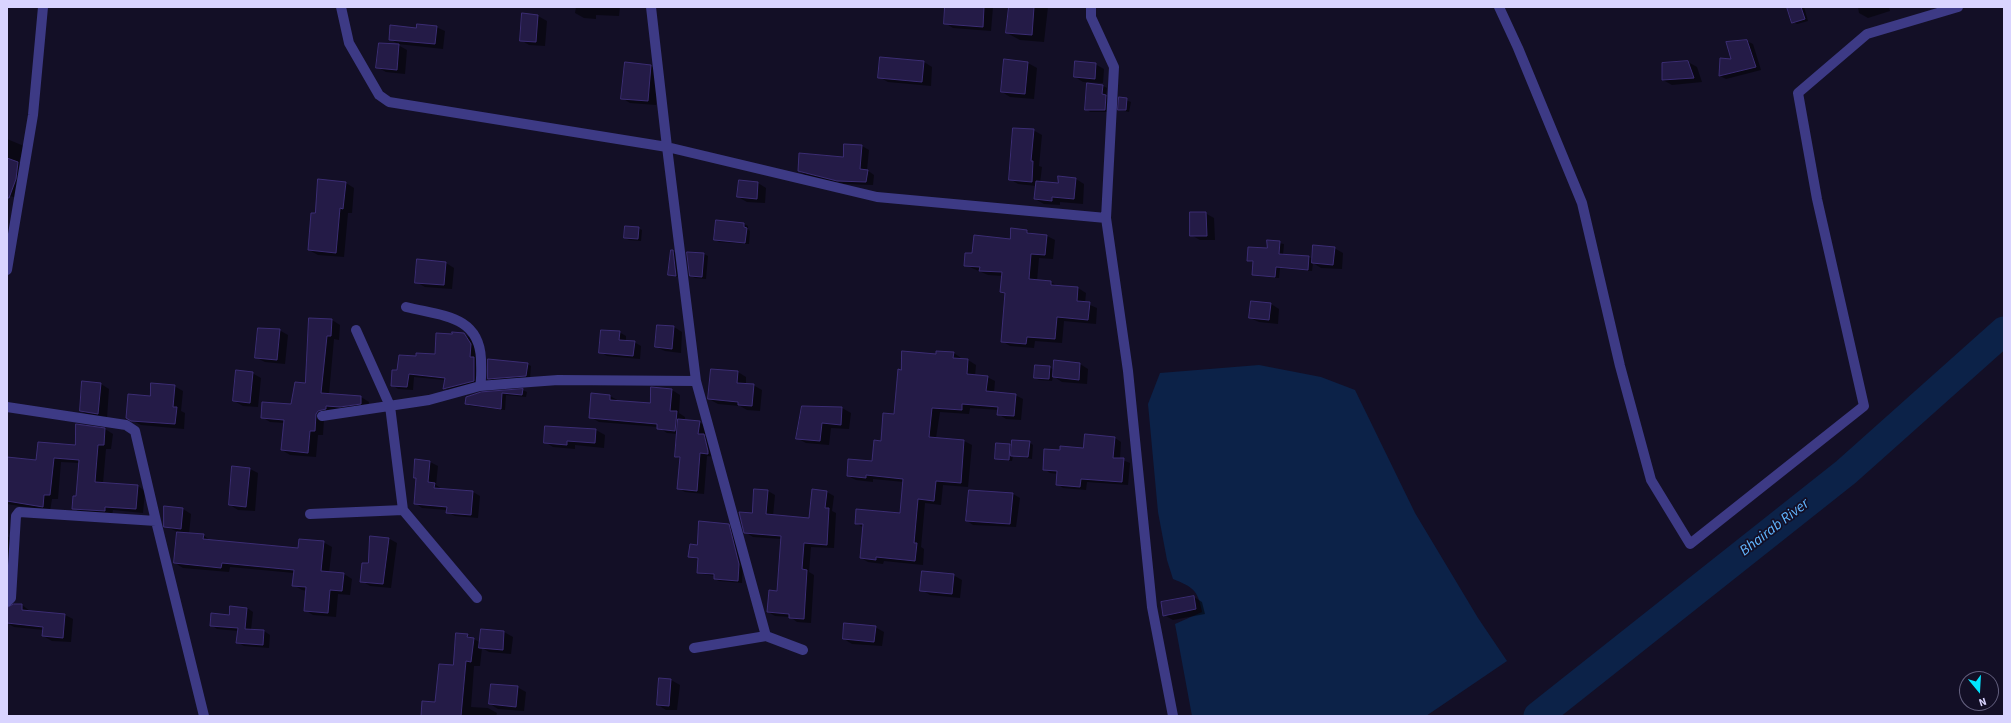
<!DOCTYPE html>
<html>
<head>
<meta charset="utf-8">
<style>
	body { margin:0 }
	#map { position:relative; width:2011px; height:723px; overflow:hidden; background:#130f26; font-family:"Source Sans 3",sans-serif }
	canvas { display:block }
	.frame { position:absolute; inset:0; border:8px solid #d9d4ff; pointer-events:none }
	.north { position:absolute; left:1959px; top:671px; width:40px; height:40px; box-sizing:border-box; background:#130f26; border:1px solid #625e7d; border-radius:50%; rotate:162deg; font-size:11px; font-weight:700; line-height:16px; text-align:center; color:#d9d4ff }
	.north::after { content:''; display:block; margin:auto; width:14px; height:18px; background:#00e5ff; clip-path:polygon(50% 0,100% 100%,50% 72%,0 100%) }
</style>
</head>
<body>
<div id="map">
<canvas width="2011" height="723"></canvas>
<div class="frame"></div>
<div class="north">N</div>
</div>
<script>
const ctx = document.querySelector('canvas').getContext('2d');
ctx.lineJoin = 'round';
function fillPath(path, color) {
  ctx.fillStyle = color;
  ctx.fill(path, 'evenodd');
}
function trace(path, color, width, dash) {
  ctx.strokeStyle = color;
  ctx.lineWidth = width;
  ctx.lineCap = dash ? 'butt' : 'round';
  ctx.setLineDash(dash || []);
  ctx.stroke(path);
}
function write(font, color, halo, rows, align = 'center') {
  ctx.font = font + ' "Source Sans 3",sans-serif';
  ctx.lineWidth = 3.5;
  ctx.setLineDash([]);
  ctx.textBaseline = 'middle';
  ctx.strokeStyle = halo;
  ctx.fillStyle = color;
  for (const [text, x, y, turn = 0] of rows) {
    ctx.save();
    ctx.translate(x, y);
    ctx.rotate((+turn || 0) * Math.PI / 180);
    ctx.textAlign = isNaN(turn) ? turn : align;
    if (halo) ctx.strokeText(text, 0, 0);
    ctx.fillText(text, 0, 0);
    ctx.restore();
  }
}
fillPath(new Path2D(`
	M1259,365L1321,377L1355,390L1415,513L1478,618L1507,661L1426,716H1192L1175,624L1202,612C1198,590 1193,587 1173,579L1167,560L1158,512L1148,404L1160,373Z`), '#0c2248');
fillPath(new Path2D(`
	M455,7H470V8Z
	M576,7H620L619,16L596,15V19L584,18L575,13Z
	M946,7H993L991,31L953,28L945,23Z
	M1010,7H1048L1044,42L1020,40L1007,33Z
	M1788,7H1804L1808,21L1797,24L1793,22Z
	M1858,7H1889L1890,11L1868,18L1859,13Z
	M523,14L538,16L547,21L545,46L529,45L521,40Z
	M436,27L445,31L443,49L398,44L390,39L417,29Z
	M1747,41L1753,44L1761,70L1726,79L1720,76L1721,59L1732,60Z
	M398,45L407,50L405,74L386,72L377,67Z
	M1005,60L1028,63L1037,68L1034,99L1010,97L1002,92Z
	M924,62L932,67L931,86L888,82L879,77Z
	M1688,62L1697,67L1702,82L1672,85L1663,80Z
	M1095,64L1104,69L1103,83L1083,82L1075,77Z
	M651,66L659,70L656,105L630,103L622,98Z
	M1103,86L1107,88L1106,96L1110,98L1109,112H1090L1087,109Z
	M1120,98L1131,102L1129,112L1119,110Z
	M1033,130L1042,135L1039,166L1042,167L1040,183L1059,184L1076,179L1084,184L1083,204L1060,202V205L1044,204L1035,199L1036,186L1018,184L1010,179Z
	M7,139L24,146L19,163L25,167L17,198L7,195Z
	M862,146L869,150L867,170L874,175L873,185L844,184L805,175L799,171L844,158Z
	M346,183L354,188L352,213H348L344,257L318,255L309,250L316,214Z
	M758,183L766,188L765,203L747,202L738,197Z
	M1205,213L1214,218L1215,240H1200L1191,235Z
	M717,222L744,224L748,226V229L750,231L749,244L719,242L715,240Z
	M638,228L642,230L641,241L629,240L625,238Z
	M1027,231L1034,235L1047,236L1055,240L1053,259L1039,258L1037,281L1051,282L1059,287L1078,288L1086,293L1085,303L1097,308L1096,324L1064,321L1062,343L1035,341L1034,348L1010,346L1002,341L1006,294L1001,292L1003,276L988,275L965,265L973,254L1011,240Z
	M1268,241L1284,244L1283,255L1309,257L1313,259L1334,248L1343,253L1342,269L1321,268L1313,263L1312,271L1280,268L1279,278L1257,276L1253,274L1254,263L1248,260L1268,250Z
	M673,251L677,254L680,277L669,275Z
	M704,254L708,256L706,279L695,278L691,276Z
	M446,263L454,268L452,289L425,287L416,282Z
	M1271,304L1279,309L1278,324L1259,322L1250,318Z
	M310,319L332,320L340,325L339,340L334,339L329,394L361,397L369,402L368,408L324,419L323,435H318L316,457L290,455L282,450L285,423L270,422L262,417L292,405L306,384Z
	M674,327L682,332L681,353L665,351L656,347Z
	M279,330L288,335L285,364L265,362L257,358Z
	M619,332L626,336V341L634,342L641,346L640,359L607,356L600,352Z
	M464,334L470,338L477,348L476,359L480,362V384L450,391L444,388L445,380L414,377L413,390L398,389L392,385L398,371L417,357L436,355Z
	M954,353L961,358V360H968L976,365L975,376L987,377L995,381L994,393L1015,395L1023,399L1021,420L1006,419L998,414L999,410L970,408L969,414L940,412L936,438L964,441L972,445L968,487L943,485L941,505L925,503L921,547L924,549L923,565L884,561L883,564L868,562L861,558L864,528L856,523L901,514L904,482L873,479V482L856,480L848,476L873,462L895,415L902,371L936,355Z
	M527,364L531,366L530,378L492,381L489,378Z
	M1080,364L1088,369L1087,384L1062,382L1053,376L1052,381L1039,380L1035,378L1049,367L1054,370Z
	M738,372L746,377V385H753L762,390L760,411L747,410L740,406L718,404L709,399Z
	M252,373L261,378L258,407L243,406L234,401Z
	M101,384L109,389L107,418L89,416L81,411Z
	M174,386L183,391L181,411L185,413L184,429L141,425L127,418L151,397Z
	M523,390L527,392L526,397L506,395L505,410L470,406L466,403L481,393Z
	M672,390L680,395L679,413L685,417V421L699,422L706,426L705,436L711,439L715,457L707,456L704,494L685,492L678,488L680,459L676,456L678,434L667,433L658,427L599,422L590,417L592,394L610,396L619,401L651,404Z
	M802,407L842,408L851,413L849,429L831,428L829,445L806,443L797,438Z
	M77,425L105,429L113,434L111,449H106L103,483L138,486L145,491L143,513L113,510L112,515L81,513L73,508L77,497L80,463L61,462L58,499H52L50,511L7,504V458L37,461L76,446Z
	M546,427L596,430L605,435L604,448L575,445V449L553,447L545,442Z
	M1086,436L1115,438L1121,442L1120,459L1130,463L1128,485L1087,482L1086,490L1063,488L1057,484L1058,474L1050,473L1044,469L1061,451L1084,449Z
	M1029,442L1033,445L1032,459L1013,456L1012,461L1000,460L996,458L1010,445L1013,447Z
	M416,460L430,462L438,466L436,485L442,489L473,492L480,496L478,518L455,516L447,512V510L422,508L415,503L417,479L415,477Z
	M250,469L258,473L255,511L238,510L230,505Z
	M755,490L768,491L775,495L773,516L810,519L827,492L834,496L832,511L836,513L834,548L811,547L809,572L814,575L811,623L797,622L790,617L775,616L768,612L778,592L782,539L753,537L745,532L753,514Z
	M970,491L1013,494L1020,498L1016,527L973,525L967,521Z
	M183,509L191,514L189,534L203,535L211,541L299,549L323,542L332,547L329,573L344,574L352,579L350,595L338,594L336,617L313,615L305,610L307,591L302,590L293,585L294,573L230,567L229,572L183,568L175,563L178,532L165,526Z
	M728,525L732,528L743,567L742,583L719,581L715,579V576L702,574L698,572L699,560L690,557L698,546Z
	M7,536L16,541L7,604Z
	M388,538L397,543L391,588L370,586L362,581L369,564Z
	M953,575L962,580L960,598L930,595L922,590Z
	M1194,597L1202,602L1205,614L1173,620L1164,615Z
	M22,605L30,611L65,615L73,619L71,642L52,641L43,636L44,630L14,627L7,623V609Z
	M247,608L253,612L251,630L264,631L270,635L269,648L244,646L237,642L238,631L217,629L211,625Z
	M875,627L884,632L882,646L852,644L844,639Z
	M482,630L504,632L513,637L511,654L489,652L482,648L480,666H474L471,707L488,708L497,713L496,716H422L436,703L467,635L481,643Z
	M660,679L671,680L680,685L677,710H666L658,705Z
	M517,687L526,692L524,711L498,709L490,704Z`), '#0007');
trace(new Path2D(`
	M1538,716L1846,472L2004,331`), '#0c2248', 29);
const building = new Path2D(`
	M945,7H984L983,27L944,24Z
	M1009,7H1034L1032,35L1006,33Z
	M1787,7H1801L1805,19L1792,23Z
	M522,13L538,15L536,42L520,41Z
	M417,24L437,26L435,44L389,40L390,25L416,28Z
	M1747,40L1756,67L1719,76L1720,58L1731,59L1726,42Z
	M379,43L399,44L397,70L376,68Z
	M880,57L924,61L922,82L878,78Z
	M1004,59L1028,62L1025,94L1001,92Z
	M1075,61L1096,63L1095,79L1074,77Z
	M1688,61L1694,78L1662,80V63Z
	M625,62L651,65L648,101L621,99Z
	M1087,83L1103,85L1102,94L1106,95L1105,110H1085Z
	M1119,97L1127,98L1126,110H1118Z
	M1013,128L1034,129L1031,161H1033L1032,182L1009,180Z
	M844,144L862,145L860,169L868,170L866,182L837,181L798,171L799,153L843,157Z
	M7,158L18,162L16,179L9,198H7Z
	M1058,176L1076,178L1074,199L1052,197V201L1034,199L1036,181L1058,183Z
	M318,179L346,182L343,209L340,208L336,253L308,250L311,213H315Z
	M739,180L758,182L757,199L737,197Z
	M1190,212H1206L1207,236H1190Z
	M716,220L744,223V227L747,228L745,243L714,240Z
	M625,226L639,227L638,239L624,238Z
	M1011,228L1027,230V233L1047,235L1045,255L1031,254L1029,279L1051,281V285L1078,287L1077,301L1090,302L1088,320L1057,317L1055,339L1027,337L1026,344L1001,342L1005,293L1000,292L1002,272L979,271L980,267L964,266L965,253H972L974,235L1010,239Z
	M1267,240L1280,241L1279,254L1309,256L1308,270L1276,267L1275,277L1252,275L1253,261H1247L1248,247L1267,248Z
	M1313,245L1335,247L1333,265L1312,263Z
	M671,250H673L676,276L668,275Z
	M687,252L704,253L702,277L690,276Z
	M417,259L446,262L444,285L415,283Z
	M1251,301L1271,303L1269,320L1249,318Z
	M309,318L332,319L331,336H327L321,393L361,396V404L340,407L326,406V409L318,411L316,414L315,431H310L308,453L281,450L284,420L261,418L262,402L291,404L295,382L305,383Z
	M657,325L674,326L672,349L655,347Z
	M258,328L280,329L277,360L255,358Z
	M601,330L620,331L619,340L635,341L633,356L599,353Z
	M452,332L464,333L471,344L470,357H474V381L443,389L445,378L409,374L407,387L391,386L392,370H397L399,355L416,356V353L435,354L436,333L452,334Z
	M902,351L936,354V351L954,352L953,358L968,359L967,374L988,376L986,391L1016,394L1014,416L997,415L998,407L962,404V410L932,408L929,437L964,440L961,483L936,481L934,501L918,499L914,543H917L915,561L876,557V560L860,558L863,524H855L856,509L900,513L903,479L866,475V478L847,476L848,459L872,461L874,440L881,441L883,413L894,414L898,369L901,370Z
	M488,359L528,363L526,376L488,379Z
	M1054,360L1080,363L1079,380L1053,377Z
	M1035,365L1050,366L1049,379L1034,378Z
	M711,369L738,371L737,383L754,384L752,406L738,405V402L708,399Z
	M236,370L253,372L250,403L233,401Z
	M82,381L101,383L98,414L80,411Z
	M151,383L175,385L173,407H177L175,424L131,421L126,418L128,394L150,396Z
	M651,387L672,389L670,411H677L675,431L657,429V424L589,418L591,393L610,395V400L650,403Z
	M523,389L522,395L502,393L501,409L465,404L466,397L481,392Z
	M802,406L842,407L841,425L822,423L820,441L796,439Z
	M678,419L700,421L698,434H704L708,451V454L700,453L697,491L677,489L680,457H675Z
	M76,424L105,428L104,445H98L95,482L138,485L136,509L105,507V511L72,509L73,496H76L79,460L54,458L50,495H44L43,507L7,501V457L36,460L38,442L75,445Z
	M545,426L596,429L595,443L567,441V445L544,443Z
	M1085,434L1115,437L1113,458H1124L1122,482L1081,479L1080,487L1056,485L1057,471L1043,470L1044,449L1060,450V446L1083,448Z
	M1012,440L1030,441L1028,457L1011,456Z
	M996,443L1010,444L1009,460L995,459Z
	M415,459L430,461L428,482L435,483L434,488L473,491L471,515L446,513L447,507L414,504L416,478H414Z
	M232,466L250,468L246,507L229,505Z
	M754,489L768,490L766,514L809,518L812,489L827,491L825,508H829L827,545L804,543L802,569L807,570L804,619L789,618V614L767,612L769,590L777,591L781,536L744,533L739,512L752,513Z
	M969,490L1013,493L1010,524L966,521Z
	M164,506L183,508L181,529L164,527Z
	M699,521L729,524L739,564L738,581L714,579V574L697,573L698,558L688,557L690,544L697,545Z
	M177,532L204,534L203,539L298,548L299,539L324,541L321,571L344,573L342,591L330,590L328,613L304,611L306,587L292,586L294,570L222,563L221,568L174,563Z
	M370,536L389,538L383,584L360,582L362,563H368Z
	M922,571L954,574L952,594L920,591Z
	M1194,596L1196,609L1163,616L1161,602Z
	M14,604H22V610L65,614L63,638L42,636L43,627L7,623V608Z
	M230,606L247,608L245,629L264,630L263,645L236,643L238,628L210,626L211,613L229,615Z
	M844,623L876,626L874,642L843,639Z
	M481,629L504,631L503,650L479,648Z
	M456,633L468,634L467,637L474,638L471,662L466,661L461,716H421L422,701L435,702L439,664L453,665Z
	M659,678L671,679L669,706L657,705Z
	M491,684L518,686L516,707L489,704Z`);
fillPath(building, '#241b47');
trace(building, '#3b2d73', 1);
trace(new Path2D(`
	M341,7L349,43L379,95L389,102L667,147L877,197L1106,218L1128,371L1152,607L1173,716
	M651,7L667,147L696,381L766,636
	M1091,7V17L1114,67L1106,218
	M1499,7L1518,48L1582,203L1620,366L1651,480L1690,544L1864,406L1817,199L1798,93L1867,34L1958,7
	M7,270L33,115L43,7
	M406,307C441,316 479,315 481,359C481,368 482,377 480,386
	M356,330L390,406L403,510
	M7,407L126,425L135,431L156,521L204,716
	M322,416L429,400L480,386L517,383L558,380L696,381
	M310,514L403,510L477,598
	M7,602L11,598L16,516L19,512L156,521
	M694,648L766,636L803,650`), '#3d3a85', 10);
write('italic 15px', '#62b6ff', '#130f26', [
	["Bhairab River",1775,528,-38]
]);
</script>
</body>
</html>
